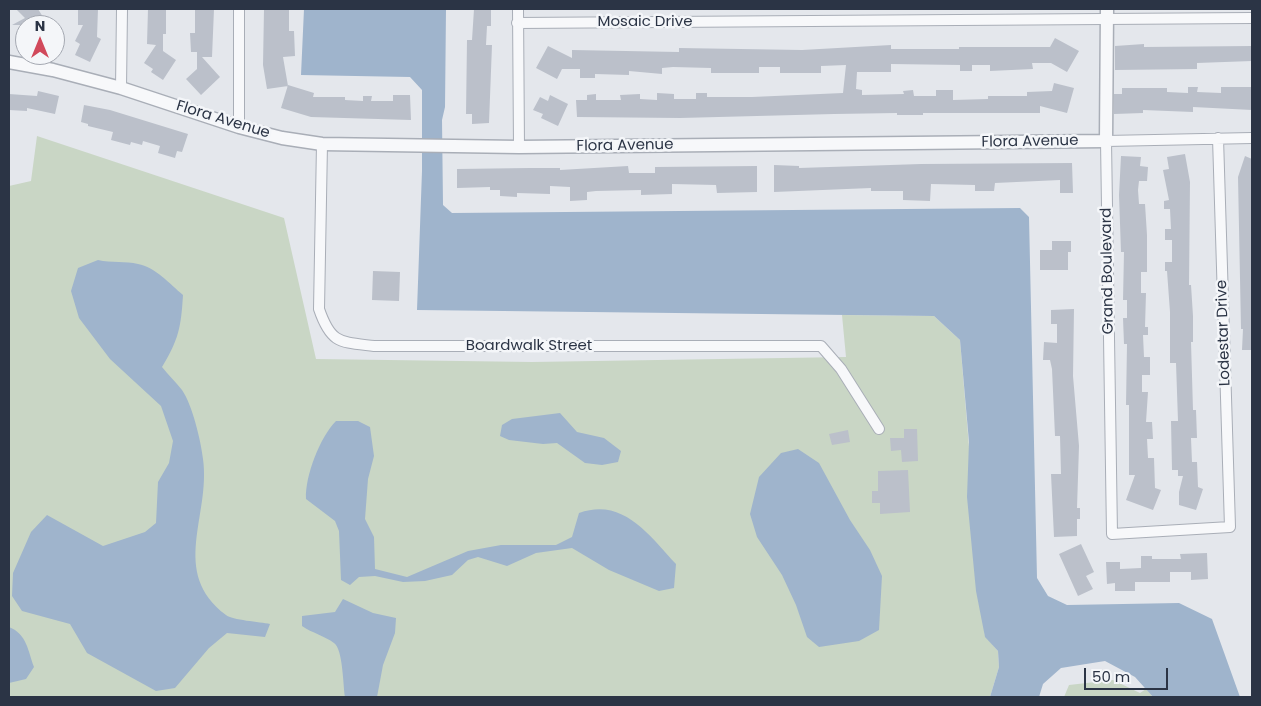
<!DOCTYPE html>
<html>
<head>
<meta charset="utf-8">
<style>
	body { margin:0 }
	#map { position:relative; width:1261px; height:706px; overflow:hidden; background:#e4e7ec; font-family:Poppins,sans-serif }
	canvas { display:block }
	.frame { position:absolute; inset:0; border:10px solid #2b3445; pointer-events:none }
	.north { position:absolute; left:15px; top:15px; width:50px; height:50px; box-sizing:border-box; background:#f4f6f9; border:1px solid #a4a8b1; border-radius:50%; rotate:0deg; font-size:14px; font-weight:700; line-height:20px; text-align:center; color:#2b3445 }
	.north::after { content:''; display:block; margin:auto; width:18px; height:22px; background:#d1495b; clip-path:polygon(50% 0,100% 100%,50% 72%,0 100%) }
	.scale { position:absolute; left:1084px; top:668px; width:84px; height:22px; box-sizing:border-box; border:2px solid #2b3445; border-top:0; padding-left:6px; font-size:15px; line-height:18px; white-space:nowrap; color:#2b3445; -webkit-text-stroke:4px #f4f6f9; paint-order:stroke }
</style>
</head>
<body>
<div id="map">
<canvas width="1261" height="706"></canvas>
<div class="frame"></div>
<div class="north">N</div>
<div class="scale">50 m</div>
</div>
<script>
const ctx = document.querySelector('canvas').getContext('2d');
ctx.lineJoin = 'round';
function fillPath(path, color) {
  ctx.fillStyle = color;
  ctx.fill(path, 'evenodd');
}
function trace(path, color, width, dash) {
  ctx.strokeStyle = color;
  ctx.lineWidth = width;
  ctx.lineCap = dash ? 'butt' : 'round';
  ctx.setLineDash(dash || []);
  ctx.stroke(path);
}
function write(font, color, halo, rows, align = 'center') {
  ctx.font = font + ' Poppins,sans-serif';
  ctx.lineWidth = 5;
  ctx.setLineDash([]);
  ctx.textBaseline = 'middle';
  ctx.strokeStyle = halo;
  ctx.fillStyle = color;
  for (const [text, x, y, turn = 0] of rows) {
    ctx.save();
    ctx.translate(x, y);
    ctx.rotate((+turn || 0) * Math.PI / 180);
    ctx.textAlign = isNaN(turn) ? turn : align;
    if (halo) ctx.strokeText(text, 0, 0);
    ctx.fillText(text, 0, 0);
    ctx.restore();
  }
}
fillPath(new Path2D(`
	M37,136L284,218L316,359L532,362L846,357L842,315L934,316L960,340L985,636L998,651L999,667L990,697H9V186L31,181Z
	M1113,680L1140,693L1146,689L1153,697H1064L1069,685Z`), '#c9d6c5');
fillPath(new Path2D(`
	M304,9H446L445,107L442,120L443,205L452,213L1020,208L1029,217L1037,578L1048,596L1067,605L1179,603L1212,619L1240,697H1153L1135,677L1105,661L1061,668L1043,684L1039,697H990L999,667L998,651L985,637L976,591L967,497L969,442L960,340L934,316L417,310L422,171V90L410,77L301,75Z
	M98,260C111,263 126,261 138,264C155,267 170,284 183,295C181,327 179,339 162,367C168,375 176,382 182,390C192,404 201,441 203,459C211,516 169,572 226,615C232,620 260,622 270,624L265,637L227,633L209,648L175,688L156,691L87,653L70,624L22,611L12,596L13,573L31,532L47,515L103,546L145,532L156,523L158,482L169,463L173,441L161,406L110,359L79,318L71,291L78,268Z
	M560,413L577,432L604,438L621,451L618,462L602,465L585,463L557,443L543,444L509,440L500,436L502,425L512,419Z
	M336,421H358L370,427L374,456L368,479L365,519L374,537L375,569L407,577L468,551L501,545H556L572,537L579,513C623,497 649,535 676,564L674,588L659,591L609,570L572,548L536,553L507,566L478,557L468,560L452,575L425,581L403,582L375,576L359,577L350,585L341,580L339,531L335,521L306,499C305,476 320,437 336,421Z
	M798,449L819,463L850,520L870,550L882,576L879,630L859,641L819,647L807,637L796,605L782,575L757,537L750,514L759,477L781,453Z
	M343,599L373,613L396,618L395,633L383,665L377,697H345C343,685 343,649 334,643C325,636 312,633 302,626V616L335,612Z
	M9,627C27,634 28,651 34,667L26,679L9,683Z`), '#9fb4cc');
fillPath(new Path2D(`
	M16,9H38L48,25H12L25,18Z
	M78,9H98L97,37L101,39L90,62L75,55L80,44L75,41L83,25H78Z
	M148,9H166V34H163V51L176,60L163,80L151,72L153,69L144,63L156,45L147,44Z
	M195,9H214L212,57H202L220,77L201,95L186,79L197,69V52H191L190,33H195Z
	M264,9H289V31H294L295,56L283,57L288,86L267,89L263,65Z
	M474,9H491V26H487L486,45H492L489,123L472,124V114H466L467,40H472Z
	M1055,38L1079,51L1067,72L1051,63H1032L1033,69L990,71V65H972V71H960V65L891,64V72H857L856,89L862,90V95L904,94L903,91L913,90L914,96H936V90H953V100L988,99V96H1027V92L1052,91L1054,83L1074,88L1067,113L1040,106V113H923V115H897V113L834,114L680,118L577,117L576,100H587V95L596,94V100H621L620,95L640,94V99L657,100V93L674,94V99H696V93H707V97H752L843,93L846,65L821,66V73H780V67H759V73H711V68L673,67L662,68V74L629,71V75L595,74V78H580V69H562L557,79L536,68L548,46L572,58V50L679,52V48L802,50L891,45V49H959V47H1050Z
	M1144,44V47L1252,46V61L1197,63V69L1115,70V46Z
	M288,85L314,93L313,97H345V100L363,101V96H372L371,101H393V95H410L411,120L311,117L281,108Z
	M1188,87H1198L1197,92L1221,93V87H1252V110L1193,107V112L1143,110V113L1114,114V94H1122V88H1167V92L1188,93Z
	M38,91L59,96L55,114L27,108V111L9,110V94L37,96Z
	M550,95L568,104L558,126L541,118L543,114L533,110L540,97L548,101Z
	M84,105L110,110L188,134L182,152L177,151L175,158L158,153L160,146L143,141L142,145L131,142L130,145L111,140L113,132L88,126V124L81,122Z
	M1185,154L1190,182L1189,285H1191L1193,316V342H1191L1193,410H1196L1197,438H1191L1192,462H1197L1198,487L1203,489L1196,510L1179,505V492L1183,476H1178V470H1172L1171,421H1178L1176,363H1170V312L1167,271H1165V262H1172V240H1165V229H1171L1170,209H1164V201L1169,200L1163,170L1169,169L1167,157Z
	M1121,156L1141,157L1140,166L1148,167L1147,181H1139L1138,190L1139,204H1145L1147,235V272H1141V293H1146L1145,327H1148V335H1143L1144,357H1150V375H1142V392H1148L1146,422H1152L1153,439H1147L1148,458H1154L1155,488L1161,490L1153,510L1126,500L1135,475H1129V405H1126L1127,344H1124L1123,318H1127V300H1123L1124,252H1121L1119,195Z
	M1245,156L1252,159V350H1242L1243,329H1241L1238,177Z
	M1072,163L1073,193H1060V180L995,183L994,191H975V185L931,184L930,201L903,200V191H871V188L774,192V165L799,166V168L921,164Z
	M628,166L629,173H655V167L757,166V192L717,193L716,185L672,184V194L641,195V190L596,191L587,192V200L570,201V187L550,186V194L517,193V197L500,196V190H490V187L457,188V169L529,168H560V170Z
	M1052,241H1071V252H1068V270H1040V250H1052Z
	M373,271L400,272L399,301L372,300Z
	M1074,309L1073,376L1079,446L1077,508H1080V519H1077V536L1054,537L1051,474H1061L1060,436H1055L1052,369L1050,360H1043L1044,342L1057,343V324H1051V310Z
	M904,429H917L918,461L902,462L901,450L891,451L890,438H904Z
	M848,430L850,442L832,445L829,434Z
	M908,470L910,512L880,514V503H872V491H878V471Z
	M1081,544L1094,572L1086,576L1093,589L1078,596L1059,554Z
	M1207,553L1208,579L1191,580V572H1170V582H1135V591H1115V583L1107,584L1106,562H1120V569L1141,568V556H1152V559H1181L1180,554Z`), '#bbc0ca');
const minor = new Path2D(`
	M518,9L519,147
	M517,23L1252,18
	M121,88L122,9
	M239,127V9
	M1218,138L1230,527L1112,534L1106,141L1252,138
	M322,144L319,309C331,344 340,342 374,346H821L841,369L879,429`);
const tertiary = new Path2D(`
	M9,62L53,70L121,88L239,127L282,138L322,144L519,147L1106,141L1107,9`);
trace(minor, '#a9aeb7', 12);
trace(tertiary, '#a9aeb7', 15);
trace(minor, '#f7f8fa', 10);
trace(tertiary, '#f7f8fa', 12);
write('15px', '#2b3445', '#f4f6f9', [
	["Mosaic Drive",645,22],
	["Flora Avenue",223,120,17],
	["Flora Avenue",1030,142,-1],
	["Flora Avenue",625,146,-1],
	["Grand Boulevard",1108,271,-91],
	["Lodestar Drive",1224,333,-92],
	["Boardwalk Street",529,346]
]);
</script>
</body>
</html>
